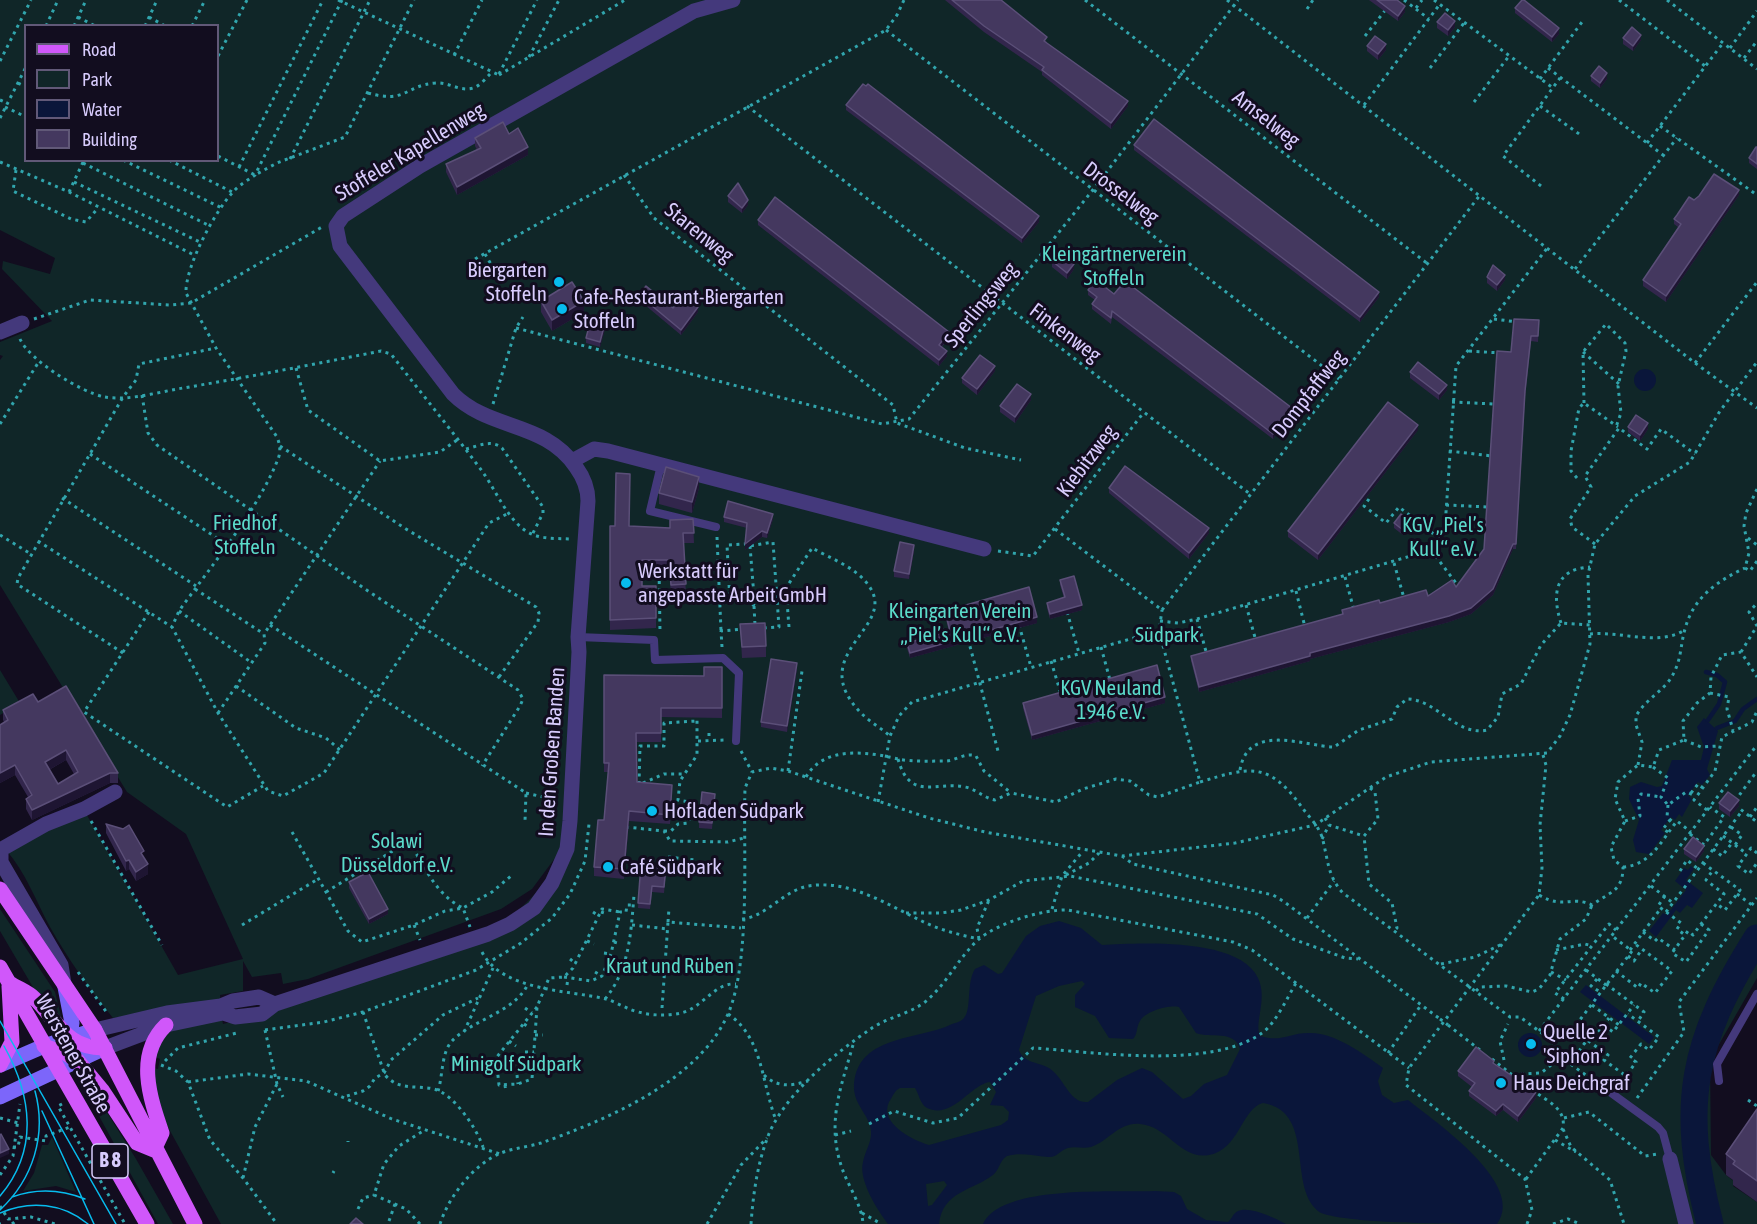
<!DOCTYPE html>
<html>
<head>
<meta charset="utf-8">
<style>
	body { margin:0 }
	#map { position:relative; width:1757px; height:1224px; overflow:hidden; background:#120d1f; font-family:"Asap Condensed",sans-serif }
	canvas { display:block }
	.legend { position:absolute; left:24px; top:24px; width:195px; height:138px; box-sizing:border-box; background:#120d1f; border:2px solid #615978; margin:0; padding:8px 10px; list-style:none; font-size:18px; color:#d8ccfd }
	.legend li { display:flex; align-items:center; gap:12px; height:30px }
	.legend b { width:30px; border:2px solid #615978 }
</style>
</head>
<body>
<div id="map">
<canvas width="1757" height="1224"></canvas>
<ul class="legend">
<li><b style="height:8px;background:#d057fa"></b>Road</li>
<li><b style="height:16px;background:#102628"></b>Park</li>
<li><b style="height:16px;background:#0a163a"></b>Water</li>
<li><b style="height:16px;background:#44385f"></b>Building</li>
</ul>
</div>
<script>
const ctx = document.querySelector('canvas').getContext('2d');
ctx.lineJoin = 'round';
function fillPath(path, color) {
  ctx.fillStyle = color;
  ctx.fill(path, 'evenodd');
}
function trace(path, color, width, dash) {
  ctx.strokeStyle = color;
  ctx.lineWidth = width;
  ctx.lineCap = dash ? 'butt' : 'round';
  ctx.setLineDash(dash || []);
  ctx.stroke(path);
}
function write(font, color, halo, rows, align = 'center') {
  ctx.font = font + ' "Asap Condensed",sans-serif';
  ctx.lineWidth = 6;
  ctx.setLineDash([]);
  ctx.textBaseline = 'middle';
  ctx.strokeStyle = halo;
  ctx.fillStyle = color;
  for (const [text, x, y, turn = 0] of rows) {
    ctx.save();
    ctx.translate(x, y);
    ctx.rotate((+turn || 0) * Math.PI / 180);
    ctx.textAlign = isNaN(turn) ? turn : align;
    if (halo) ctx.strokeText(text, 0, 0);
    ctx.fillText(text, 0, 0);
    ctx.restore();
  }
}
fillPath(new Path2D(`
	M0,0H1757V978L1710,1060L1711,1155L1726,1175L1735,1182L1733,1186L1757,1202V1224H221L157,1107L153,1068L158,1069L160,1059L153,1056L167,1034L174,1029L222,1019L223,1024L278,1010L512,917L542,887L555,858L532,889L501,909L308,979L283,984L281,973L252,977L243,961V991L220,995L221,1004L113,1018C90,990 68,959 50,927C36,901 26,873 6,850L84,810L178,975L243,959L186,834L127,792L0,585V360L3,356L0,355V342L52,321L2,269L3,261L50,274L55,258L0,230ZM26,26H218V160H26Z
	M0,670L20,703L0,715Z
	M0,909L55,992L62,1020L37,994L0,931Z
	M93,1090L136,1159L173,1224H158L87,1094Z
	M52,1137L76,1192L56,1186L23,1191L34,1173L42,1145H48Z`), '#102628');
fillPath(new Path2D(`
	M1634 380a11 11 0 1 1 22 0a11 11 0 1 1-22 0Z
	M1704,718L1718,731L1707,769L1710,775L1702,785L1698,782L1688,795L1692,799L1682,817L1679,814L1675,820L1671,817L1661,830L1665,833L1649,854L1636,852L1633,840L1639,820L1629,799L1630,787L1641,782L1657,787L1662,786L1672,760H1701L1704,747L1697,727Z
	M1691,866L1694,869L1686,880L1703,893L1692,908L1687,905L1680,913L1676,910L1656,937L1649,931L1663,913L1667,915L1686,890L1675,881L1684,868L1688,870Z
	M1059,921L1081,928L1102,945C1139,943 1239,937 1258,978C1268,999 1254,1022 1260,1036C1282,1043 1290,1032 1311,1033C1335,1033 1364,1054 1383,1068L1378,1081L1382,1095L1394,1103L1408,1100C1434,1121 1527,1184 1497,1224C1458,1224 1351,1224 1321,1213C1285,1190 1318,1112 1263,1103C1242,1108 1239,1150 1209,1155C1180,1160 1168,1126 1140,1124C1119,1122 1109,1141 1091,1147C1083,1149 1075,1146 1068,1148C1060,1150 1057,1158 1048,1157C1033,1156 1021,1152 1007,1156C999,1161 1000,1169 993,1175C972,1191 943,1191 939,1224H888C878,1211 858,1180 863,1162C865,1151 872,1142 871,1131C870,1116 855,1106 854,1089C854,1034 918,1041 952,1024C956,1023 962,1021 964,1018C972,1009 966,983 975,969L984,965L998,974L1002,973L1026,936L1040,926ZM1082,981L1085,984L1075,995V1007L1095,1016L1109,1038L1133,1039C1138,1034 1136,1027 1140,1021C1146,1011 1168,1005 1179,1007L1196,1033C1211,1039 1234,1029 1240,1049L1227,1075L1204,1084L1191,1096L1183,1099L1152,1072L1142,1068L1117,1080L1088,1102C1068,1104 1065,1076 1047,1067C1036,1062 1023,1062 1019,1050L1036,996L1059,986ZM990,1082L996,1092L990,1105L1003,1106L1009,1112L1008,1120L1001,1125L929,1145C912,1140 879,1123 889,1102C893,1096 894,1091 900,1088H915C919,1094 920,1104 927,1108C952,1120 971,1084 990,1082ZM944,1181L947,1185L932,1205L928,1206L926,1184Z
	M1586,985L1654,1037L1649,1044L1580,992Z
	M1518 1045a12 12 0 1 1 24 0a12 12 0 1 1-24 0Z
	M1155,1191L1174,1192L1181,1196L1187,1209L1206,1220L1228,1222C1232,1219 1233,1213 1238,1211C1251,1206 1274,1218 1286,1224H983C1002,1184 1115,1193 1155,1191Z`), '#0a163a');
trace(new Path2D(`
	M1706,672L1717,675L1725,682L1719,704L1708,720
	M1717,728L1735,721L1743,709L1757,699`), '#0a163a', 4.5);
trace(new Path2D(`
	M1710,1224C1679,1105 1692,1041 1757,938`), '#0a163a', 27);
trace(new Path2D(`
	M338,0L499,75
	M342,0L255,175C248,180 239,185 233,192C215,211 185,267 186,293L216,348L277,437C280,444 281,452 278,459C258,510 211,566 179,611L172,627L218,713L268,791L283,796L324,773L489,523L509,513
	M1085,0L1428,264
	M1227,0L1695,363L1757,408
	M1404,0L1429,19
	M1434,0L1553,88
	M1619,0L1705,66
	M1667,0L1757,69
	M1416,8L1422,0
	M1307,9L1313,0
	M78,17L95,26
	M149,17L165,26
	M46,26L58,0
	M74,26L86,0
	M145,26L157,0
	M192,26L205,0
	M886,30L1339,379
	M1365,36L1387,8
	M1730,48L1757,11
	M454,55L482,0
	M218,56L247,0
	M529,57L559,0
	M1744,58L1757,41
	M0,61L31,0
	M1430,68L1464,23
	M1548,68L1663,155
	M499,74L537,0
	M499,75L625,0
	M1540,79L1582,22
	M18,83L26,87
	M368,93C407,104 405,85 436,83C449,82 460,92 473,88C480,86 486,78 491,73
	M0,100L7,103
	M1474,102L1509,56
	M1364,105L1440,4
	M747,106L1250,494
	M1540,106L1582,136
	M5,107L26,117
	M0,118L26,67
	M1660,126L1757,195
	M1647,143L1723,43
	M218,156L255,175L277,163L345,137L414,0
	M290,159L370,0
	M123,160L222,208
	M169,160L232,192
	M0,162L69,192L194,255
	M83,163L210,226
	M239,167L323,0
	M16,170L13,191L71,219L86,222L98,208
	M624,175L654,218L893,405L897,423L965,448L1021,460
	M74,182L200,242
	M1541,186L1503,156L1560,78
	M69,192L84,160
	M485,254L492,266
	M475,259L886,30L897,15L904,0
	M1575,269L1677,138
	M34,319L90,300L170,305L191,303L322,227
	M1494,319L1517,322
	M516,328L882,424L909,419L1092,191L1238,0
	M20,339C29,360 82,393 105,397C130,401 158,392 183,388C249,377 315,364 381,351L391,354C421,393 453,432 482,471C495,489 505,514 522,528C536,540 553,538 570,539
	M1469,351L1501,353
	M1583,352L1619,384
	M1695,363L1757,282
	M296,368L308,410L380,461L440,452L457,440
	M142,395L148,433L157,445L368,591L518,690L523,699L520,706L482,766
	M1452,402L1495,404
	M1584,403L1583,352L1606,324L1625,343L1626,351L1618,386L1621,413L1616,427
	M493,404L516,328L523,317
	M0,424L38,363
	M280,446L406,529L536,607L539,613L538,622L499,677
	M466,449C479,446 491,439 502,448L543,507V513L532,535
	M1449,451L1492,456
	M90,454L226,544
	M1577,478L1571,471V451L1579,408L1584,403L1618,427
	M1757,489L1746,513L1744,526L1749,553L1745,568L1750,571L1757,561
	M62,498L196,586
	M1369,499L1364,506L1386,523L1399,507L1440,539
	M1446,505L1489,507
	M1055,529L1162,610
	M0,535L31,554
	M717,537L721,631
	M1748,538L1757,545
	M38,541L172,627
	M1595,544L1572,527L1570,519L1591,487L1585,476L1619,428L1647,449L1661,429L1695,454
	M750,546L754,597
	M1431,550L1459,587
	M998,551L1033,556L1144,412
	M1394,563L1404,598
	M659,566L660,632
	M1345,577L1354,610
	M195,589L264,634
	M1296,591L1305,627
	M758,600L756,606L749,603L754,597L758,600L787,598
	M721,603L749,601
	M730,603L727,545L746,544L750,546L773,542L779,627L763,628
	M1246,605L1256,641
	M754,606L755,625
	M1162,610L1480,195
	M179,611L252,663
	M149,612L84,712L227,807L263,786
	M1067,612L1079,653
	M1197,619L1207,655
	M1160,621L1178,623L1197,619L1431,550L1440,539L1445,527L1456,366L1548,247
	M1561,623C1552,595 1554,569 1590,567
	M270,625L526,793L525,821
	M1019,625L1031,667
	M789,627L786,588L812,548C830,558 857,568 869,586C899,628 803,653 861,713C870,722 881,728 890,736
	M934,632L950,629
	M1590,634C1620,631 1657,646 1683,631
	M968,639L998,751
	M722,647L721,631L743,629
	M1101,647L1110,680
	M1741,652L1757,626L1749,612L1757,603
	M123,653L17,584L18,578L123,397L136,380L139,364L216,348
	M1051,661L1061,694
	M236,686L296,728L326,738L340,750
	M1710,693L1729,697L1727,709L1733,730
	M218,713L265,643L264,634L380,461
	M709,733V740
	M1684,740L1701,747L1719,746
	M698,741L726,740
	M741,751L752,772
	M898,759C910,802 936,781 965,787C976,789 984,798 995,800L1011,793L1056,802L1083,789L1116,779L1130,781L1149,795L1158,797L1200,782L1159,631L1162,610
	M1638,765L1642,742L1636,725V716C1645,700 1662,692 1671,678C1682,660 1680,646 1685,629C1693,598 1717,581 1745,568
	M1653,767L1668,778L1661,797L1668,805L1686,792L1696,796
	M1240,770C1248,722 1304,746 1334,747L1359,730L1392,719L1397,707L1407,699C1436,699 1457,737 1487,730L1498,717L1502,694L1521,684L1541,645L1561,623L1590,625
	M788,771L802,671
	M806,777C824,745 869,752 898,759C912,762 931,761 945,761C956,761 965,752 976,756L984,771L1010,792
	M1200,782C1249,767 1268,761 1301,806C1308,816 1318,825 1322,837C1328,858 1327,876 1343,893L1510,1017H1520L1539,1031L1553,1042L1562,1058L1594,1081
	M643,783L664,774H683
	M639,784L640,746H664V723L697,721
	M1370,788L1375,792L1378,819L1364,836L1369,884L1392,903L1397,928L1394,931
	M526,793L556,800
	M1691,793L1698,784L1703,788
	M1735,801L1757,771
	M878,802L890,736L899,716L912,702L1158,631
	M1668,805L1667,817L1674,823
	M1735,805L1757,822
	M1707,810L1694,800L1715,771L1722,737L1752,722L1757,711
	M1750,817L1757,807
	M1325,818L1329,825L1364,836
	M91,821L162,945
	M1625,821L1640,816L1638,798L1641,794L1661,797
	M626,827L664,831L670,841L728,842L744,838
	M1731,827L1742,835L1735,845
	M664,831H671L678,824L689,823L690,802L678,800L680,781L697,755V713
	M292,832L348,931L362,942L414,925L445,911L463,908L492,892L511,876
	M1668,832L1663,829L1670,820
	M1690,834L1704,845L1724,817L1710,807
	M1723,836L1747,854
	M1322,839L1329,825
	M1713,849L1722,856L1732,843
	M1757,853L1751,848L1738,866L1749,874L1757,863
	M1122,856L1133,864L1273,895L1283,901L1440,1019
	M668,857L696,860
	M1703,863L1740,890L1725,910L1717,904
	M1623,867C1651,865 1661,841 1677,821L1691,832
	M1680,871L1687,860L1698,869
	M1066,875L1089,863L1099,853
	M1651,886L1673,903
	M326,892L409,841C424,866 436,895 463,908L470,927
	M1737,894L1752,905
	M1539,895C1565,910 1570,895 1592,905C1610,892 1623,891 1623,867L1614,860L1611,847L1625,821L1615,799L1618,782L1638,765L1653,767L1659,750L1684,740L1683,721L1697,703L1710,693L1711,677L1722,655L1741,652L1757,677
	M1665,896L1658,906L1681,923L1677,929L1685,935
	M1052,909L1062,876L1083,851
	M593,912L599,916
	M601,912L607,914
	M1666,912L1742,811
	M906,913H941L961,910L989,900L1023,881L1070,876L1257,914L1293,939L1345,958L1358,959
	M1307,918L1334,881
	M742,919C766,917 783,891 808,886C851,879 889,906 926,923C943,931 961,935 979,939
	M668,922L669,908
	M1701,924L1709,930L1686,962L1672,953L1688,931L1693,935C1703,921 1714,907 1724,894L1706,880L1713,870
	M242,925L318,879
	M414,925L420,940
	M632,925L668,929
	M1643,932L1655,941L1658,938L1675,950
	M979,939L977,928L989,900
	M587,941L594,944
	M614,942L621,944
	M1556,950L1585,944L1592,946
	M1630,950L1661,908
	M482,952C502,991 568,990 606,999C613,1001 620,1005 627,1008C642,1015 664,1017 681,1013C701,1009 715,982 736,984
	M604,953L611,954
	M1628,956L1634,961L1642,949
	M570,959L576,964
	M1441,964L1475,957L1502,944
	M605,970L613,972
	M1586,970L1606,985
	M1616,971L1638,988L1641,983L1655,993L1672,971L1635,944
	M78,972L107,1013
	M595,972L602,976
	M1551,972L1566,980
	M564,977L591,981L602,976L611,954L620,912H626L627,905H634
	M1597,979L1591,986L1600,992
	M1606,984L1644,1012L1638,1021
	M567,985L568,978
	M1476,991L1480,987L1506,986L1532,992L1539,989L1550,975L1560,939L1586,919L1592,905
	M605,999C630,969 631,931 634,895
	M1564,999L1555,993L1609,924L1616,930
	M1592,1005L1619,1025
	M537,1007L496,1058L499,1085L518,1084L532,1079L537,1007L549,978L564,977L573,968L602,909L620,912
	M525,1008L532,1013
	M662,1008L668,922L741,928
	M363,1012L385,1075C399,1091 416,1085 434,1089C454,1094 477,1129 483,1147
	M728,1014C763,1037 762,1085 776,1120
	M524,1024L530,1028
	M1448,1025L1480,1050
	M1604,1025L1613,1032L1634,1005
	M1580,1028L1574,1037L1584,1044
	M265,1030L324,1022L363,1012L476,970L521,943L552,918L570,894L585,861L589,824
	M265,1030L277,1084L283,1097
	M1539,1031L1757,745
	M464,1032L493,968
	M535,1035H543
	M1594,1038L1609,1018
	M1594,1039L1576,1025L1632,951L1612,936
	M509,1041L516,1046
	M853,1045C841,1087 826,1123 842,1168C848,1186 862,1205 863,1224
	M525,1052H534
	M1388,1053L1421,1005
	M1492,1059L1525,1085
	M1504,1060L1500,1041L1508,1024
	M165,1061L178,1048L237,1033
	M1570,1063L1587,1040L1608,1055L1604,1060L1626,1076L1636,1062L1630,1058L1641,1044L1649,1050L1659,1037L1628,1014
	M488,1064L496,1063
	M161,1065L176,1071L188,1082L210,1140L243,1178L277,1224
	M533,1067H540
	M1521,1074L1541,1073L1556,1061
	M517,1075L518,1084
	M764,1075C778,1088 791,1086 808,1081
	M188,1082L248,1074L306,1081L392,1119L500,1154
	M505,1085L506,1092
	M438,1091C443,1076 441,1053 452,1041C473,1019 514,1013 528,984
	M347,1096L363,1091L370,1086L375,1078L384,1073L391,1060L443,1015L478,998
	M1637,1098L1684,1032L1679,1002L1757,898
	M1748,1100L1757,1106
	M62,1104L58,1106L125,1224
	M0,1118L18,1123
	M1564,1118L1589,1112L1645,1156L1657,1154
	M869,1124L894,1111L933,1123L958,1118L1033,1048C1095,1052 1210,1070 1262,1033C1276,1023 1287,998 1296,983
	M1563,1129L1571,1147L1610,1180L1624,1224
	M835,1135L851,1131
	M1555,1140L1576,1152
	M348,1142V1141
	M13,1147H18L20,1137L46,1141V1136L70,1127
	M333,1173L334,1171
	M0,1175L13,1156L20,1104
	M243,1178L255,1127L277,1084
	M1526,1179L1563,1128C1566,1109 1549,1102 1535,1092
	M0,1206L8,1219L31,1217L55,1224
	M358,1209L363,1198L374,1195
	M862,1213L878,1222
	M389,1221L395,1204
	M0,1224H1
	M12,1224L18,1219
	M420,1224L406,1209L374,1195L384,1164L399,1146L423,1131
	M440,1224C449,1196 474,1164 501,1153C514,1148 528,1147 541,1143C606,1120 699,1081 728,1014C751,961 743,849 745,788L752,772L771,768L788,771L929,818L985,832L1122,856L1235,843L1315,825L1386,777L1431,762L1547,753L1560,736L1570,715L1590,644L1588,575L1595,544L1635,496L1690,462L1720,411L1757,362
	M707,1224L741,1165L767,1138
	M751,1224C753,1196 757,1166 767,1139C782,1096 835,1053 872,1028C889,1017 909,1014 925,1002C947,984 958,958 978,940C997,923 1043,909 1068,910L1233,942L1252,950L1409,1068
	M1527,1224L1532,1210L1525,1179L1406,1085L1409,1068L1539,895L1542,868L1540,825L1546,765L1543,755
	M1553,1224L1568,1219L1580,1224`), '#31a5ad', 3, [3, 4.5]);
trace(new Path2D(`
	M661,465L650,511L716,527
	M578,637L654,640L655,660L723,658L739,673L736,741
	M1719,1081L1717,1064L1757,994
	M1603,1087L1658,1127L1663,1133L1670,1159`), '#44397c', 8);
trace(new Path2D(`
	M0,332L22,323
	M572,461L594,449L608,451L984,549
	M0,850L46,824L84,809L115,792
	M1,850V862L61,965L64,984
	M95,1030L167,1013L221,1006L233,1001L259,997L275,1004
	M105,1048L166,1025L223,1013L235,1017L262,1014L275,1004L488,934L510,924L534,908L552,883L567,849L570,821L579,652L578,637L588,501C588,488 584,478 576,467C545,421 490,431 453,394L340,246L336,226L343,216L420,166L694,11L733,0
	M1670,1159L1686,1224`), '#44397c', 15);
trace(new Path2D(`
	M65,987L72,1023L68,1046
	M0,1065L44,1046L95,1030
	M0,1097L105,1048`), '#7c66fa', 15);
trace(new Path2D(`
	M0,889L95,1030L195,1224
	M0,967L147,1224
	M10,983C17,988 28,992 34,998C58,1021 66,1049 105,1048
	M44,1046L65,1053L78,1061L102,1090L137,1143L154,1150
	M0,1065L12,1042L9,986
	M154,1150L162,1133C150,1098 135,1055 166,1025`), '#d057fa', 15);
trace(new Path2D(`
	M0,1021L116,1224
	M42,1111L94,1224
	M0,1196C39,1150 32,1096 4,1046
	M12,1197C37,1188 60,1189 85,1199
	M0,1210C33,1179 47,1135 35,1091
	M0,1213C30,1200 63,1203 88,1224`), '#07bcee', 1.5);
trace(new Path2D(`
	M1440,1019L1448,1025`), '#31a5ad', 3, [3, 4.5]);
fillPath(new Path2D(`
	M945,0H1001L1047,42V43L1128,106L1111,129L1042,75V72L984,32Z
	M1369,0H1397L1405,12L1398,21Z
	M1515,8L1559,34L1552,42L1515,13Z
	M1437,22L1455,27L1448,36L1437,28Z
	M1623,38L1641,40L1633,51L1623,44Z
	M1367,46L1386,50L1378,60L1367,51Z
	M1591,76L1607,79L1600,88L1591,81Z
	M846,105L1039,222L1022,243L846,110Z
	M509,134L528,155L457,195L446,172V164L477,150L475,146V138Z
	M1134,145L1379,297L1360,322L1134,150Z
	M1757,147V169L1749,163V158Z
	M1739,195L1666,302L1643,286V280L1678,227L1674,224V219L1694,200Z
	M728,196L748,205L742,213L728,202Z
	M758,220L949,337L942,347L947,356L939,366L758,225Z
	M1052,261L1074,269L1067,279L1052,267Z
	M1487,277L1505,280L1497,291L1487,283Z
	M1088,290L1114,294L1292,414L1273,439L1112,317L1111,324L1092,309V304L1095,300L1088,295Z
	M639,295L673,308L698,312L681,335L639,300Z
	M541,301L584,312L552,331L541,312Z
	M1539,320L1538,342L1531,341L1525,397L1516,549H1513L1493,595L1471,614L1449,622L1310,659V661L1199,692L1191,661V656L1342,615V610L1380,603L1428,596L1456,587L1484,549L1511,352Z
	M605,329L600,347L586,343V338Z
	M995,371L977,395L962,383V378Z
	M1410,372L1447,390L1439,400L1410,378Z
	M1031,400L1015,423L1000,412V406Z
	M1628,427L1648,429L1640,441L1628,432Z
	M1418,430L1318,560L1288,537V531Z
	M699,488L692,513L659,504V493Z
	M1109,488L1209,533L1189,559L1109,493Z
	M724,517L773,519L767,538L762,537L745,550L747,528L724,522Z
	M693,519L694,543H683L686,594L671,595L669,570H642V586H656V628L610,630V526L670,528Z
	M1394,523L1410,526L1403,535L1394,528Z
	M914,551L909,579L894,577V571Z
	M1060,580L1082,610L1050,619L1047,608V603L1064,598L1060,585Z
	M945,611L1037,623L910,658L907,648V643L949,631L945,616Z
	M740,624L766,646V657L742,658Z
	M722,667V718L661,717V742H636L637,782L672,795L670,824L629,821L624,879L594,876V867L604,820L608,772H604V675L704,676Z
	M797,669L787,732L761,727V722Z
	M38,702L118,773V783H110L32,820L26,809V799L28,797L15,775L0,783V725L4,722L3,720V710ZM66,760L74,774L58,784L49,770Z
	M1023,703H1165L1032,740L1023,708Z
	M715,794L712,829L699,828V822Z
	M1719,803L1739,806L1730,817L1719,809Z
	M106,824L148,874L136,881L129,869L126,871L106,833Z
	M1684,849L1704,851L1696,862L1684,854Z
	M641,864L666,872L664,893L652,892L650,909L638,908Z
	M349,882L388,914L369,924L349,888Z
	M1494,1064L1536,1098L1518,1122L1503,1110L1496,1116L1469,1096V1091L1472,1087L1458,1076V1071Z
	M1757,1109V1202L1733,1185V1180L1726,1175V1154Z`), '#32264c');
fillPath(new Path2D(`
	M1405,6V12L1398,21V16Z
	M1455,21V27L1448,36V30Z
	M1559,28V34L1552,42V37Z
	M1641,35V40L1633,51V46Z
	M1386,44V50L1378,60V54Z
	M1607,73V79L1600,88V83Z
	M1128,101V106L1111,129V123Z
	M528,147V155L457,195V187Z
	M1739,190V195L1666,302V296Z
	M748,200V205L742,213V208Z
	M1039,216V222L1022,243V238Z
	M1074,264V269L1067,279V273Z
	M1505,275V280L1497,291V285Z
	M1379,292V297L1360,322V317Z
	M584,301V312L552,331V320Z
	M698,307V312L681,335V330Z
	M605,323V329L600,347V342Z
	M949,332V337L939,350V345Z
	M947,351V356L939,366V360Z
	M995,366V371L977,395V389Z
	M1447,385V390L1439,400V394Z
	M1031,394V400L1015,423V417Z
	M1292,408V414L1273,439V434Z
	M1648,423V429L1640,441V435Z
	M1418,425V430L1318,560V554Z
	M699,477V488L692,513V502Z
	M773,514V519L767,538V533Z
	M1410,521V526L1403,535V530Z
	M1209,528V533L1189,559V553Z
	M762,531V537L745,550V544Z
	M1513,544V549L1493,595L1471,614L1449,622L1310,659V661L1199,692V687L1310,653L1449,616Z
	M914,545V551L909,579V574Z
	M1082,605V610L1050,619V614Z
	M1037,617V623L910,658V653Z
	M797,663V669L787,732V726Z
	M1165,697V703L1032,740V735Z
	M66,750V760L45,772V762Z
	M15,765V775L0,783V773Z
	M110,773V783L32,820V810Z
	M1739,800V806L1730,817V811Z
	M629,811V821L624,879V869Z
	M1704,846V851L1696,862V857Z
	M129,860V869L126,871V861Z
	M148,864V874L136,881V872Z
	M388,909V914L369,924V919Z
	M1536,1092V1098L1518,1122V1116Z
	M1503,1104V1110L1496,1116V1111Z
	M9,1149V1154L0,1158V1153Z`), '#1e1532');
const building = new Path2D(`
	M952,0H1001L1047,37L1044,41L1128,101L1111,123L1042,70L1044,67L984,26Z
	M1377,0H1397L1405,6L1398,16Z
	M1522,0H1524L1559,28L1552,37L1515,8Z
	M1445,13L1455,21L1448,30L1437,22Z
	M1632,27L1641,35L1633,46L1623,38Z
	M1375,36L1386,44L1378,54L1367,46Z
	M1599,66L1607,73L1600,83L1591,76Z
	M863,84L866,86L868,84L1039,216L1022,238L846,105Z
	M1154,119L1379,292L1360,317L1134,145Z
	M503,122L509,134L518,128L528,147L457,187L446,164L481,148L475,138Z
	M1756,147H1757V164L1749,158Z
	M1714,174L1739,190L1666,296L1643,280L1681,224L1674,219L1677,215L1689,197L1694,200L1699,196Z
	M738,183L748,200L742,208L728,196Z
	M775,197L949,332L939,345L947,351L939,360L758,220Z
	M1061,251L1074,264L1067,273L1052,261Z
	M1493,265L1505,275L1497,285L1487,277Z
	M1096,280L1114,294L1125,281L1292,408L1273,434L1112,311L1111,318L1092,304L1097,297L1088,290Z
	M572,282L584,301L552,320L541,301Z
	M646,286L673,308L684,295L698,307L681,330L639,295Z
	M591,319L605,323L600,342L586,338Z
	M1514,319L1539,320L1538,336H1531L1525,391L1516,544H1513L1493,589L1471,608L1449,616L1310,653V656L1199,687L1191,656L1343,614L1342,610L1379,600L1380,603L1426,590L1428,596L1452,580L1456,587L1484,549L1497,351L1511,352Z
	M980,355L995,366L977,389L962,378Z
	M1418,362L1447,385L1439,394L1410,372Z
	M1017,384L1031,394L1015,417L1000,406Z
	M1388,402L1418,425L1318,554L1288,531Z
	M1636,415L1648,423L1640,435L1628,427Z
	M1125,466L1209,528L1189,553L1109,488Z
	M666,467L699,477L692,502L659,493Z
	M616,473L630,474L629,526L670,528V520L693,519L694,533H683L686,584L671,585L669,560H642V586H656V618L610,620V526H615Z
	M728,501L773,514L767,533L762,531L745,544L747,523L724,517Z
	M1401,514L1410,521L1403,530L1394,523Z
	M900,542L914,545L909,574L894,571Z
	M1074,576L1082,605L1050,614L1047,603L1065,597L1060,580Z
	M1029,587L1037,617L910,653L907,643L950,631L945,611Z
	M765,623L766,646L742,647L740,624Z
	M771,659L797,663L787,726L761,722Z
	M1157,665L1165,697L1032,735L1023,703Z
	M704,667H722V708H661V733H636L637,782L672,785L670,815L629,811L624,869L594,867L598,820H604L609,763H604V675L704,676Z
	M66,686L118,773H110L32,810L26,799L32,795L15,765L0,773V725L8,720L3,710L33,694L38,702ZM66,750L78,772L58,784L45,762Z
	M702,792L715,794L712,823L699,822Z
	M1728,792L1739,800L1730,811L1719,803Z
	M106,824L123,829L129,825L144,851L141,853L148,864L136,872L129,860L126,861Z
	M1693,837L1704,846L1696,857L1684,849Z
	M641,864L666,866L664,887L652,886L650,904L638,903Z
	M368,872L388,909L369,919L349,882Z
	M1476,1047L1494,1061L1493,1063L1536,1092L1518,1116L1503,1104L1496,1111L1469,1091L1475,1083L1458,1071Z
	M1757,1109V1181L1733,1164L1735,1161L1726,1154Z
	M1,1134L9,1149L0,1153V1135Z
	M356,1218L363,1224H350Z`);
fillPath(building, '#44385f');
trace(building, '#5b4f78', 1.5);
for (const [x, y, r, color] of [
	[559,282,6,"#07bcee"],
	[562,309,6,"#07bcee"],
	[626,583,6,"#07bcee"],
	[652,811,6,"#07bcee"],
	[608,867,6,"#07bcee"],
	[1531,1044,6,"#07bcee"],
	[1501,1083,6,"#07bcee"]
]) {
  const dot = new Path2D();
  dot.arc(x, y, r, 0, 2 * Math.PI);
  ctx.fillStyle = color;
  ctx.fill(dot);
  trace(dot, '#120d1f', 2);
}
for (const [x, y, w] of [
	[110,1161,36]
]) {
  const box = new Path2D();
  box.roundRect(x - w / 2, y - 17, w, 34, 4.5);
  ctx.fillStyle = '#120d1f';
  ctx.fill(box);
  trace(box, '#d8ccfd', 1.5);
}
write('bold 20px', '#d8ccfd', null, [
	["B 8",110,1161]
]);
write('21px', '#d8ccfd', '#120d1f', [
	["Amselweg",1266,119,38],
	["Stoffeler Kapellenweg",410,152,-31],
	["Drosselweg",1121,193,37],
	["Starenweg",699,233,39],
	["Sperlingsweg",981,305,-51],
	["Finkenweg",1065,333,37],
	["Dompfaffweg",1309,394,-52],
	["Kiebitzweg",1087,461,-53],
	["In den Großen Banden",552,752,-86],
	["Werstener Straße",73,1054,61]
]);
write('21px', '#5bdaca', '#120d1f', [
	["Kleingärtnerverein",1114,254],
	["Stoffeln",1114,278],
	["Friedhof",245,523],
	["Stoffeln",245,547],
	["KGV „Piel’s",1443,525],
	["Kull“ e.V.",1443,549],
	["Kleingarten Verein",960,611],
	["„Piel’s Kull“ e.V.",960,635],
	["Südpark",1167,635],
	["KGV Neuland",1111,688],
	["1946 e.V.",1111,712],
	["Solawi",397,841],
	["Düsseldorf e.V.",397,865],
	["Kraut und Rüben",670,966],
	["Minigolf Südpark",516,1064]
]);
write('21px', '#d8ccfd', '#120d1f', [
	["Biergarten",547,270,"right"],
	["Stoffeln",547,294,"right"],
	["Cafe-Restaurant-Biergarten",574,297],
	["Stoffeln",574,321],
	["Werkstatt für",638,571],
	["angepasste Arbeit GmbH",638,595],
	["Hofladen Südpark",664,811],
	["Café Südpark",620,867],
	["Quelle 2",1543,1032],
	["'Siphon'",1543,1056],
	["Haus Deichgraf",1513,1083]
], 'left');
</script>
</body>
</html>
